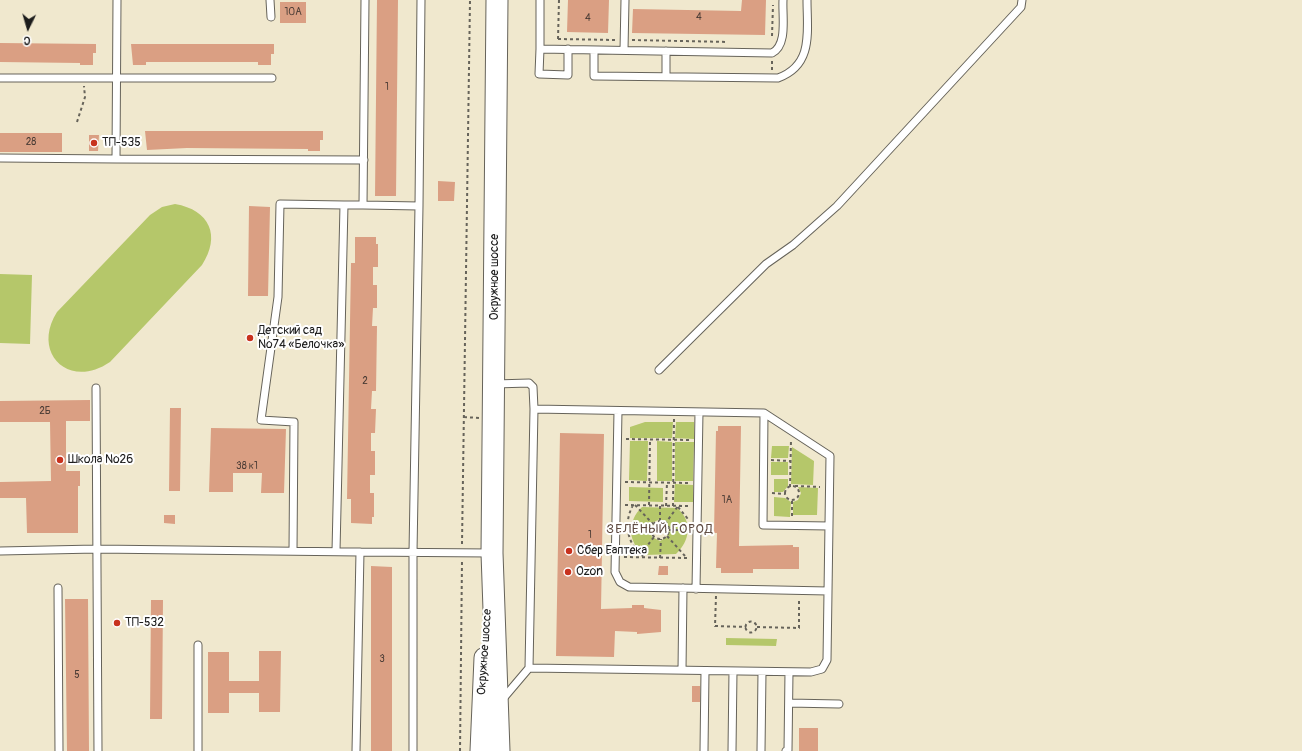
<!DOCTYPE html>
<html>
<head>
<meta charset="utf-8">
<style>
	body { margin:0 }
	#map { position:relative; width:1302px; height:751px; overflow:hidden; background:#f0e8ce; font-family:Pangolin,sans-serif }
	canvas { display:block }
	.north { position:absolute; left:8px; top:8px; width:40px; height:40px; -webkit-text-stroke:3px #fff; paint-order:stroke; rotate:185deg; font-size:11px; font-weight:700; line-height:16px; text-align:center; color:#1c1c1c }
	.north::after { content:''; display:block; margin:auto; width:14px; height:18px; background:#1c1c1c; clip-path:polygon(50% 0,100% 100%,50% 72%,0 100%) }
</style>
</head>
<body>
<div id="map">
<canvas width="1302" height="751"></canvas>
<div class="north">С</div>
</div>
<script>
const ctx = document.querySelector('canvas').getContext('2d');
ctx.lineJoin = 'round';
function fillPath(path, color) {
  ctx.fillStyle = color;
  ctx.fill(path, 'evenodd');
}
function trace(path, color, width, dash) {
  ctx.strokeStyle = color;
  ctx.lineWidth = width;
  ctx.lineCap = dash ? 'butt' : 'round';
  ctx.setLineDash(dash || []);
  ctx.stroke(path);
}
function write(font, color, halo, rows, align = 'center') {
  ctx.font = font + ' Pangolin,sans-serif';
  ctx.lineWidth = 4;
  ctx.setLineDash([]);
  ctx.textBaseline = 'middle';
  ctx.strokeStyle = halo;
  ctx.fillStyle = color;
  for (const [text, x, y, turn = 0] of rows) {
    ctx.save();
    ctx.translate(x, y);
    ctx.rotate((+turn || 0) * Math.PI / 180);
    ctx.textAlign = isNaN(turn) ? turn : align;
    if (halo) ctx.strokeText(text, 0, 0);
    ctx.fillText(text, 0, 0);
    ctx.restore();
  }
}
fillPath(new Path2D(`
	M175,204C210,210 221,236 202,265L110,362C69,390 31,353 57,312L150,215L162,207Z
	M0,274L32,275L30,344L0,343Z
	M645,422H673L672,438H630V427Z
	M676,422H694V439L675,438Z
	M630,441H648L647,481L629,480Z
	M657,441L672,442V481H657Z
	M675,442H694L693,481H675Z
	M772,446H789L788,458H771Z
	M792,447L814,461L813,485L791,484Z
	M771,462H788V475H771Z
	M774,479H788V486L783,492H774Z
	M675,484L693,485V502H674Z
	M629,487L663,488V502L629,501Z
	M798,487L818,488L817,515H793V502L798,500L801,493Z
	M774,497L785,498L791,502L790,517L774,516Z
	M642,507L677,508C693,521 690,541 676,554L645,555C627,543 627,521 642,507ZM660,519L667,523L670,530L667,537L660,541L652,537L649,530L652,523Z
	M726,638L777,639L776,646L726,645Z`), '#b5c76a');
fillPath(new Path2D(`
	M377,0H398L396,196H375Z
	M568,0H609L608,33L567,32Z
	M742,0H766L765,35L632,33L633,9L741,11Z
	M280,2H306V23H280Z
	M0,43L96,44V53H93V65H80V63L0,62Z
	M131,44H274V54H271V65H258V62H146V65H133Z
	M145,131H323V140H320V151H308V149L187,148L147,150Z
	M0,133H62V152H0Z
	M89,135H99L98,151H89Z
	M438,181L455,182L454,201H438Z
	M249,206L270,207L268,296H248Z
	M355,237H376V244H378V267H373V285H377V308H373L372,326H377L376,391H372L371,409H376L375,433H371V451H375V475H370V493H374V517H372V524L351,523V499H347L351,263H355Z
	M90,400V421H66V471H80V486H78V533H27L26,498H0V482L51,481L50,422H0V401Z
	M170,408H181L180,491H169Z
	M718,426H741L739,546L793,545V547H799V569H753V573H721V568H716L717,533H714L716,431H718Z
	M211,428L286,429L284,493H261L262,473H233V492H209Z
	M560,433L604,434L601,609L632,608V605H644V608L661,610V632L637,634V632L615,631L614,657L556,656Z
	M164,515H175V524L164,523Z
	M371,566L392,567V751H371Z
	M659,566H668V575H658Z
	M65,599H88L89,751H67Z
	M151,600H163L162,719H150Z
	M259,651H281L280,712H259V693H229V713H208V652H229V681H259Z
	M692,686H700V702H692Z
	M799,728H818V751H799Z`), '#da9f83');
const lane = new Path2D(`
	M117,0L116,159L364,160
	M270,0L271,17
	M365,0L363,205L419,206L413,552V751
	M540,0V49L772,53C788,45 782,16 783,0
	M540,49L539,74L568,75V49
	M594,50V76L778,78C814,65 807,31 807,0
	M624,50L625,0
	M666,77V51
	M0,78H272
	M0,158L116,159
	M419,206L421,0
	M659,370L766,264L793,245L837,206L1021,7L1022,0
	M495,384L529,383L533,387L534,409L529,668L501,701
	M96,388L98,751
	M618,411L615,572L620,582L629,587L828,591
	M764,413L763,525L829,526
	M0,551L96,549L360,552
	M293,551L294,422L261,420L278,297L280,204L344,205
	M336,551L344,205H363
	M58,588L59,751
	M696,589L699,412
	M198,645V751
	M529,668L811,672L822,669L827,660L830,456L764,413L534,409
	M682,670L683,588
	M789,703L839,704
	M356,751L360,552L490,553
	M704,751L705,671
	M732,751L733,671
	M761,751L762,672
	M786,751L788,750L789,672`);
const primary = new Path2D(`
	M497,0L492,553L499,751
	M481,751L485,658`);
trace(lane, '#66635a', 9);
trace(primary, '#66635a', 23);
trace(new Path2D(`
	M772,36L773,5
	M558,39L616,40
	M558,39L559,0
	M632,40L728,42
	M772,70V61
	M77,122L85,97L84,86
	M464,417L479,418
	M626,439L689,440
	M771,460L790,461
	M625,482L689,483
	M795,486L820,487
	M785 493a7 7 0 1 1 14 0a7 7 0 1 1-14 0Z
	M790,487L791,440
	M772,493L785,494
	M625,505L688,506
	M633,505C623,524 627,544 644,557
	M635,505L653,524
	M649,505L650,440
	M666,506L667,483
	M673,506L674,419
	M678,507L688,519
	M792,516V500
	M660,521V505
	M651 530a9 9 0 1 1 18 0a9 9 0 1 1-18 0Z
	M665,524L678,506
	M669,530H688
	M628,532L651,531
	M667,536L685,556
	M462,544L470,0
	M641,554L654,537
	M624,557L687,558
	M660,558L661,539
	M716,596L715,626L746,627
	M745.5 627a5.5 5.5 0 1 1 11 0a5.5 5.5 0 1 1-11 0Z
	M757,627L799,628V599
	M460,751L462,560`), '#66635a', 2, [3, 3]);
trace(lane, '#fff', 7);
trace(primary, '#fff', 21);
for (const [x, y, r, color] of [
	[94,143,4,"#c8321e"],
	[250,338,4,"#c8321e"],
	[60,460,4,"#c8321e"],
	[569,551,4,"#c8321e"],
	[568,572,4,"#c8321e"],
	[117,623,4,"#c8321e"]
]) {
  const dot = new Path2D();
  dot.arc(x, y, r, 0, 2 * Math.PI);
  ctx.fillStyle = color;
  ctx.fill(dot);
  trace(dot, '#fff', 1.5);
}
write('10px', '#4c3d36', null, [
	["10А",293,12],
	["4",699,17],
	["4",588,18],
	["1",387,87],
	["28",31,142],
	["2",365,381],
	["2Б",45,411],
	["38 к1",247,466],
	["1А",727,500],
	["1",590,535],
	["3",382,659],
	["5",77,675]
]);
write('12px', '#1c1c1c', '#fff', [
	["ТП-535",102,143],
	["Детский сад",258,331],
	["№74 «Белочка»",258,345],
	["Школа №26",68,460],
	["Сбер Еаптека",577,551],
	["Ozon",576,572],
	["ТП-532",125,623]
], 'left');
write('12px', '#1c1c1c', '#fff', [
	["Окружное шоссе",495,277,-90],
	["Окружное шоссе",485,652,-86]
]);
ctx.letterSpacing = '1px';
write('13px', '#5e4a40', '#fff', [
	["ЗЕЛЁНЫЙ ГОРОД",660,530]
]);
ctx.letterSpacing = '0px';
</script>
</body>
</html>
